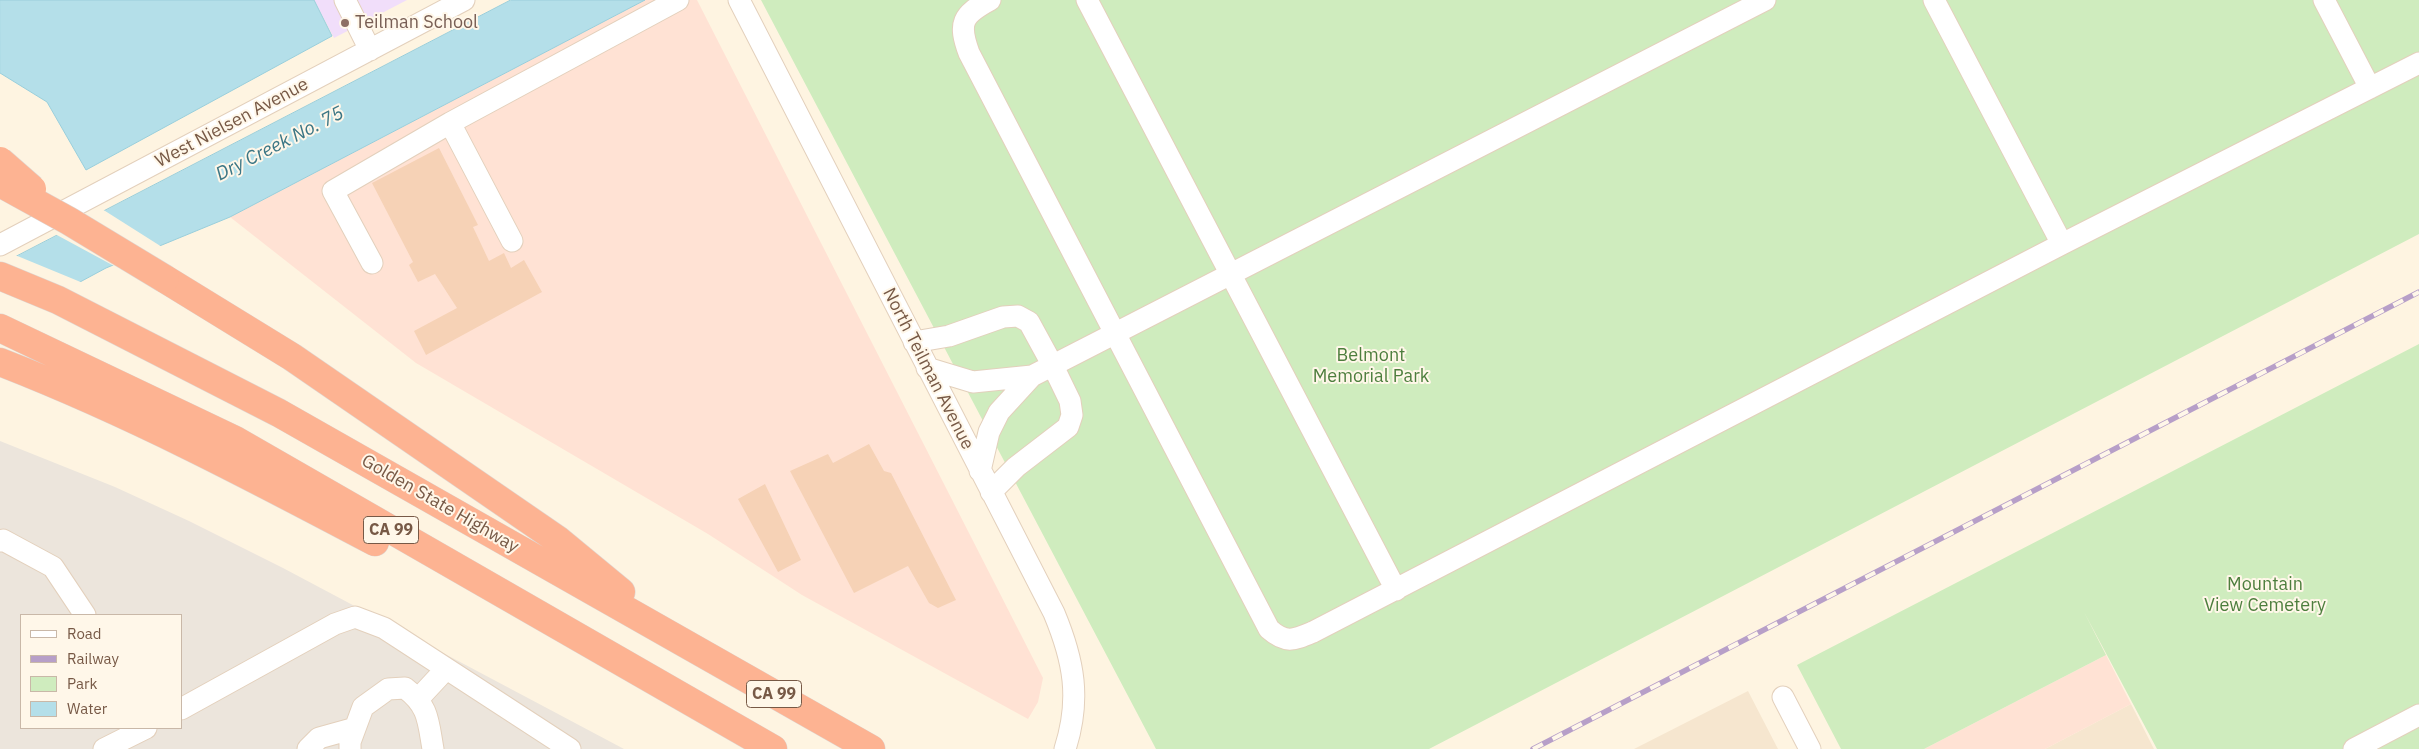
<!DOCTYPE html>
<html>
<head>
<meta charset="utf-8">
<style>
	body { margin:0 }
	#map { position:relative; width:2419px; height:749px; overflow:hidden; background:#fef4e1; font-family:"IBM Plex Sans",sans-serif }
	canvas { display:block }
	.legend { position:absolute; left:20px; top:614px; width:162px; height:115px; box-sizing:border-box; background:#fff7e9; border:1px solid #c9b8a8; margin:0; padding:6px 9px; list-style:none; font-size:15px; color:#775946 }
	.legend li { display:flex; align-items:center; gap:10px; height:25px }
	.legend b { width:25px; border:1px solid #c9b8a8 }
</style>
</head>
<body>
<div id="map">
<canvas width="2419" height="749"></canvas>
<ul class="legend">
<li><b style="height:6px;background:#fff"></b>Road</li>
<li><b style="height:6px;background:#b79fc8"></b>Railway</li>
<li><b style="height:14px;background:#cfecbe"></b>Park</li>
<li><b style="height:14px;background:#b4dfe9"></b>Water</li>
</ul>
</div>
<script>
const ctx = document.querySelector('canvas').getContext('2d');
ctx.lineJoin = 'round';
function fillPath(path, color) {
  ctx.fillStyle = color;
  ctx.fill(path, 'evenodd');
}
function trace(path, color, width, dash) {
  ctx.strokeStyle = color;
  ctx.lineWidth = width;
  ctx.lineCap = dash ? 'butt' : 'round';
  ctx.setLineDash(dash || []);
  ctx.stroke(path);
}
function write(font, color, halo, rows, align = 'center') {
  ctx.font = font + ' "IBM Plex Sans",sans-serif';
  ctx.lineWidth = 4;
  ctx.setLineDash([]);
  ctx.textBaseline = 'middle';
  ctx.strokeStyle = halo;
  ctx.fillStyle = color;
  for (const [text, x, y, turn = 0] of rows) {
    ctx.save();
    ctx.translate(x, y);
    ctx.rotate((+turn || 0) * Math.PI / 180);
    ctx.textAlign = isNaN(turn) ? turn : align;
    if (halo) ctx.strokeText(text, 0, 0);
    ctx.fillText(text, 0, 0);
    ctx.restore();
  }
}
fillPath(new Path2D(`
	M1748,691L1778,749H1634Z
	M2131,704L2154,749H2045Z`), '#f6e6cf');
fillPath(new Path2D(`
	M645,0H697L1043,678L1038,702L1028,719L802,595L708,534L416,363L230,217Z
	M2106,655L2131,704L2045,749H1924Z`), '#ffe2d4');
fillPath(new Path2D(`
	M0,441L115,487L189,521L283,568L624,749H0ZM21,615H181V728H21Z`), '#ece5dc');
fillPath(new Path2D(`
	M314,0H407L334,38Z`), '#f1defa');
fillPath(new Path2D(`
	M761,0H2419V234L1429,749H1156Z
	M2419,344V749H2157L2084,612L2106,655L1924,749H1841L1797,665Z`), '#cfecbe');
const water = new Path2D(`
	M0,0H314L332,36L86,170L47,102L0,73Z
	M511,0H645L230,217L106,268L0,325V265Z`);
fillPath(water, '#b4dfe9');
trace(water, '#99cedb', 1);
fillPath(new Path2D(`
	M102,209L162,247L116,267L55,234Z
	M15,255L83,283L0,327V262Z`), '#fef4e1');
fillPath(new Path2D(`
	M439,148L478,225L473,227L489,261L504,253L511,268L524,260L542,292L426,355L414,331L457,308L435,274L418,282L409,265L413,262L372,183Z
	M869,444L884,471L891,473L956,600L938,608L929,603L908,566L854,593L790,471L828,454L833,463Z
	M765,484L801,560L778,572L738,499Z`), '#f6d2b6');
const minor = new Path2D(`
	M345,0L370,50
	M739,0L1054,613C1074,661 1081,699 1065,749
	M990,0C962,15 958,23 969,53L1269,629C1286,644 1294,640 1313,632L2062,244L2419,63
	M1087,0L1396,590
	M1934,0L2062,244
	M2324,0L2370,88
	M512,241L450,123L678,0
	M0,245L464,0
	M372,263L333,191L450,123
	M914,342L949,336L1003,317L1018,316L1029,322L1053,366L1070,401L1072,415L1068,427L1016,467L991,492
	M927,368L973,382L1032,376L1765,0
	M980,471L989,432L999,412L1032,376
	M0,541L3,540L53,567L85,615
	M1783,697L1810,749
	M419,698L446,669
	M181,709L335,624L355,617L384,628L570,749
	M104,749L146,728
	M308,749L319,738L355,728
	M350,749V742L363,707L388,689L405,688C429,706 428,721 433,749
	M2354,749L2419,715`);
const highway = new Path2D(`
	M0,276L58,300L279,413L871,749
	M165,279L292,357L558,540L621,592
	M0,328L235,440L773,749
	M0,362C129,412 252,477 375,542`);
trace(minor, '#e3d0bc', 23);
trace(highway, '#ded7d3', 29);
trace(minor, '#fff', 21);
trace(highway, '#fdb392', 28);
const rail = new Path2D(`
	M1533,749L2419,292`);
trace(rail, '#b79fc8', 5.5);
trace(rail, '#fff7e9', 4, [11]);
const highwayBridge = new Path2D(`
	M0,161L32,189
	M0,183L69,221L165,279`);
trace(highwayBridge, '#ded7d3', 29, []);
trace(highwayBridge, '#fdb392', 28);
for (const [x, y, r, color] of [
	[345,23,5,"#8d6e63"]
]) {
  const dot = new Path2D();
  dot.arc(x, y, r, 0, 2 * Math.PI);
  ctx.fillStyle = color;
  ctx.fill(dot);
  trace(dot, '#fff7e9', 2);
}
for (const [x, y, w] of [
	[391,530,55],
	[774,694,55]
]) {
  const box = new Path2D();
  box.roundRect(x - w / 2, y - 13.5, w, 27, 4);
  ctx.fillStyle = '#fff7e9';
  ctx.fill(box);
  trace(box, '#775946', 1);
}
write('bold 16px', '#775946', null, [
	["CA 99",391,530],
	["CA 99",774,694]
]);
write('18px', '#785e54', '#fff7e9', [
	["Teilman School",355,23]
], 'left');
write('18px', '#775946', '#fff7e9', [
	["West Nielsen Avenue",232,123,-28],
	["North Teilman Avenue",928,369,63],
	["Golden State Highway",440,504,30]
]);
write('18px', '#4d7e3d', '#fff7e9', [
	["Belmont",1371,356],
	["Memorial Park",1371,377],
	["Mountain",2265,585],
	["View Cemetery",2265,606]
]);
write('italic 19px', '#3b7685', '#fff7e9', [
	["Dry Creek No. 75",280,144,-27]
]);
</script>
</body>
</html>
